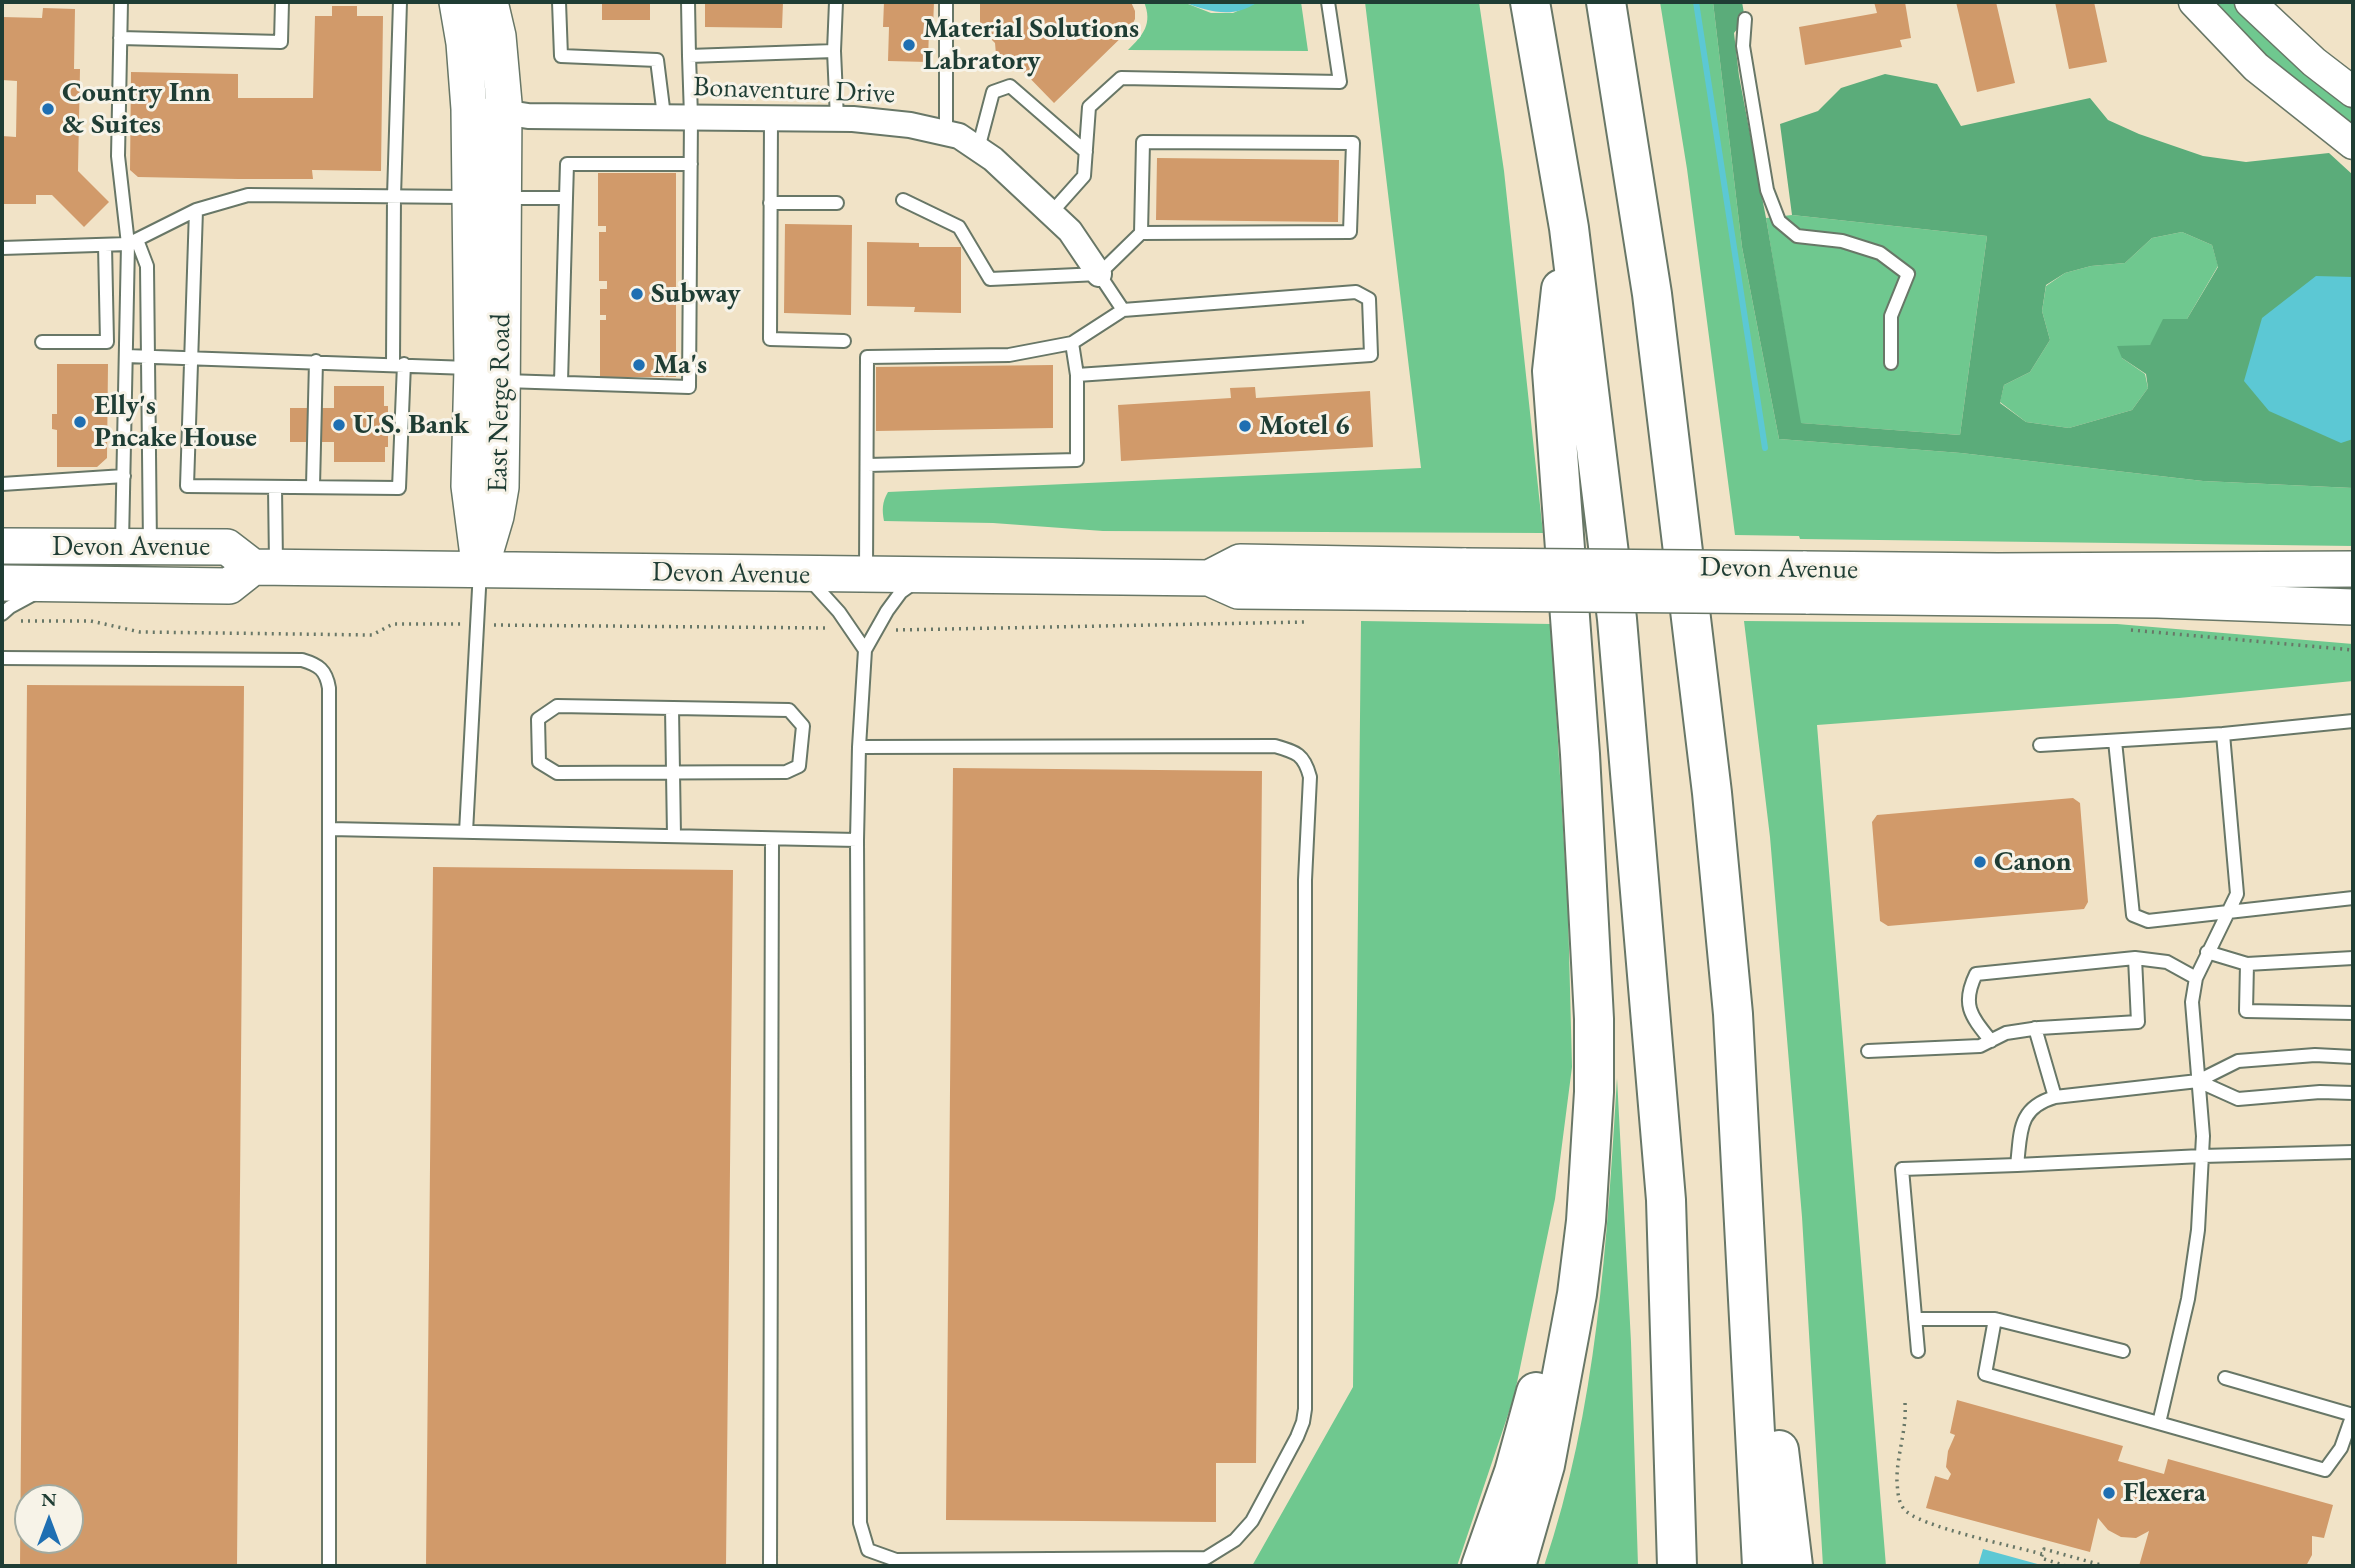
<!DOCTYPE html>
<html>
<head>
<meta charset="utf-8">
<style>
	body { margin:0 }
	#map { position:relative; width:2355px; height:1568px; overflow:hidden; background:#f1e3c7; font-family:"EB Garamond",serif }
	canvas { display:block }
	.frame { position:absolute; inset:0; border:4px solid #1f3d34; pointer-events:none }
	.north { position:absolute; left:14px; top:1484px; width:70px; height:70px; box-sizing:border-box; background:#f7f3e8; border:2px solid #a1aaa0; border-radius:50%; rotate:0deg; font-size:19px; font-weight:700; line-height:28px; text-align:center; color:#1f3d34 }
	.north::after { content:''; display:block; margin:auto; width:24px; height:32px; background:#1f6fb2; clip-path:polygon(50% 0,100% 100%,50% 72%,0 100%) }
</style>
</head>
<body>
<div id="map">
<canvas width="2355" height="1568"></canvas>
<div class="frame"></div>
<div class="north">N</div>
</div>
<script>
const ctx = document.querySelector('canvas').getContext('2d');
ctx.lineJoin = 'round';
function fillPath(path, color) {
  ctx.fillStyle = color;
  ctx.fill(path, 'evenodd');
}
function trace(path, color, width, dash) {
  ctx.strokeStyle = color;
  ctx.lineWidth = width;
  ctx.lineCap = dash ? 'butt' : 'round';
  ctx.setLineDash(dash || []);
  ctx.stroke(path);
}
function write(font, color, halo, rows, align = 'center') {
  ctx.font = font + ' "EB Garamond",serif';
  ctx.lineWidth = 6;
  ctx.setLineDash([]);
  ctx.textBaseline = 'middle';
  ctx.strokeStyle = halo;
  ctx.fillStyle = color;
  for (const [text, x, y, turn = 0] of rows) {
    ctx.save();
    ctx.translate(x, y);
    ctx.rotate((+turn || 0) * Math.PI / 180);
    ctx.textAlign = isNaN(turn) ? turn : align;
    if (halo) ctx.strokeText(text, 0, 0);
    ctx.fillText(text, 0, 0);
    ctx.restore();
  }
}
fillPath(new Path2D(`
	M1144,2H1183L1211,13H1233L1258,2H1301L1308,51L1128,50C1143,35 1153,24 1144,2Z
	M1365,2H1479L1504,171L1543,533L1103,531L993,523L884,521C882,510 882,502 888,492L1421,468Z
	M1660,2H1713L1742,247L1779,439L1961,453L2203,481L2353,488V546L1800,539L1799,536L1735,535L1687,169Z
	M2211,2H2232C2269,41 2310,76 2353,108V127L2283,73Z
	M1792,215L1987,236L1960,435L1800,423L1766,218Z
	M2182,232L2212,245L2218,266L2187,319L2150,345L2122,358L2145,374L2148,388L2132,410L2069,428L2026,422L2000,402L2004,385L2030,372L2050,340L2042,311L2046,286L2065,273L2091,266L2125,263L2152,238Z
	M1361,621L1551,624L1568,911L1572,1067L1555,1199L1514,1397L1457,1566H1252L1353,1387Z
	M1744,621L2117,624L2353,644V681L2179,698L1817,725L1886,1566H1823L1802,1217L1770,837Z
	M1617,1078L1631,1342L1638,1566H1544C1597,1410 1607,1242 1617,1078Z`), '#6fc88f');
fillPath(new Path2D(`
	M1713,2H1742L1745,19L1734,33L1739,76L1766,218L1801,423L1960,435L1987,236L1792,215L1780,124L1818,111L1841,88L1885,74L1937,84L1961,126L2090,98L2108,120L2139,134L2203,156L2246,162L2329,153L2353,175V488L2203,481L1961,453L1779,439L1742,247ZM2182,232L2212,245L2218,267L2187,319H2163L2150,345L2117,346L2122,358L2146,374L2148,388L2132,410L2069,428L2026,422L2000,403L2004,385L2030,372L2050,340L2042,311L2046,285L2065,273L2091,266L2125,263L2152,238Z`), '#5bac7a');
fillPath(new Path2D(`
	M1183,2H1258C1233,19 1210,12 1183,2Z
	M2316,276L2353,277V439L2341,443L2269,411L2244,381L2262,318Z
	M1983,1549L2041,1565L2042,1566H1978Z`), '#5cc8d4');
trace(new Path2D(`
	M1696,2L1765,448`), '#5cc8d4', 6);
fillPath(new Path2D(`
	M602,2H650V20H602Z
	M705,2H783L782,28L705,27Z
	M884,2H934L933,28H929L928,62L888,61L889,27H883Z
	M980,2H1131L1135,11V19L1130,29L1054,103L1018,66H997L995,43L980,28Z
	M1874,2H1905L1911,38L1900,40L1902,47L1805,65L1799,27L1877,13Z
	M1956,2H1996L2015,83L1977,92Z
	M2055,2H2094L2107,62L2069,69Z
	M332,6H357V16H383L381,171L312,170L313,179H238L138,177L130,170L131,72L238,74V98H313L315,16H332Z
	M43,8L75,9L74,69H80L78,171L109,202L84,227L52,195H36V204H2V136L16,137L17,81L2,80V17L42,18Z
	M1157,158L1339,160L1338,222L1156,220Z
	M598,173H676V377H600V320H606V315H600V289H607V281H599V232H606V226H598Z
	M785,224L852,225L851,315L784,313Z
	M867,242L919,243V247H961V313L914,312L915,307L867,306Z
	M57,364H108L107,458L97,467H57V430L52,429V414H57Z
	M1053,365V428L876,431V367Z
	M334,386H384V406H388V447H385V462H334V442H290V408H334Z
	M1255,387L1256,398L1370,391L1373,447L1121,461L1118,405L1231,398L1230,388Z
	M27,685L244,686L237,1566H20ZM28,1498H70V1540H28Z
	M953,768L1262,771L1256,1463H1216V1522L946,1520Z
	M2073,798L2080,803L2088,902L2084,909L1888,926L1880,921L1872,822L1877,815Z
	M433,867L733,870L726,1566H426Z
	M1957,1400L2123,1446L2118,1461L2164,1474L2168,1459L2333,1505L2324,1538L2312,1536V1555L2306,1566H2139L2149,1531L2136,1538L2121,1537L2108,1530L2098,1518L2090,1552L1926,1508L1935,1476L1948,1480L1951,1474L1946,1467L1948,1451L1955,1435L1950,1433Z`), '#d19a6a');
const service = new Path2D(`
	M121,2L118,156L128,244L122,543
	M559,2L561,56L657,60L664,116
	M688,2L689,56
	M946,2V133
	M1745,19L1743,46L1767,190L1779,221L1797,236L1842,241L1880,253L1908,274L1891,316V363
	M120,38L281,42L282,2
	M834,51L836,2
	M771,119L770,339L844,341
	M978,149L993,92L1010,86L1086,152
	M506,198H566L561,382
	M566,198L567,164H691
	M903,200L959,227L990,279L1099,274L1141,233L1143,142L1353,143L1350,232L1141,233
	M770,203H837
	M196,210L187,486L399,488L404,364
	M1051,213L1084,176L1089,107L1121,78L1340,82L1328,2
	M137,240L147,266L150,546
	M2,248L128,244L196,210L248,195L467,197
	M42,342H107L105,245
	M1072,343L1077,375
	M126,356L469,368
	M393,364L394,196L400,2
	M505,381L689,387L691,116L689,56L834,51L837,119
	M867,465L1077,460V375L1371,355L1369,299L1356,292L1123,310
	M2,484L124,476
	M313,486L316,361
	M275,487L276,563
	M866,572L867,357L1009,355L1072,343L1123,310L1099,274
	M810,580L839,612L865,650
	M2,614L10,607L34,594
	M2,658L302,660C319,665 326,670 329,688V1566
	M557,706L789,710L803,726L799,766L786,772L557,773L539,762L538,719Z
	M672,708L674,836
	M2223,734L2353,721
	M2115,741L2133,915L2148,921L2353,898
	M2040,745L2223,734L2237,894L2196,978L2192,1002L2203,1136L2198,1230L2188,1299L2159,1423
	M859,747L1275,746C1296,752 1304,754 1310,777L1305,880V1409L1303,1422L1297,1437L1252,1521L1235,1540L1206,1558L896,1560L868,1550L860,1523L857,840L859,747L865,650L887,611L901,592L915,582
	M330,829L857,840
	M466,832L480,570
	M2207,952L2247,964L2353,958
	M2247,964L2246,1011L2353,1013
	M2035,1028L2055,1097
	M1991,1041C1971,1016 1961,1005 1976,974L2135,958
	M1868,1051L1980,1046L2006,1033L2039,1028L2138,1022L2135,958L2167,962L2196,978
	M2198,1081L2238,1099L2320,1092L2353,1093
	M2017,1165L2202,1156L2353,1152
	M1915,1319H1995
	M1918,1351L1902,1169L2017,1165C2021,1133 2017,1108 2055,1097L2198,1081L2238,1061L2315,1055L2353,1057
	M2123,1351L1995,1319L1985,1374L2325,1470L2341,1448L2353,1414
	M2225,1378L2353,1415
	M770,1566L772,839`);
const minor = new Path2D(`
	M490,110L528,116L853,119L910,125L959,136L993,159L1070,231L1099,274`);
const tertiary = new Path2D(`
	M2194,2L2256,67L2353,144
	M2250,2L2314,62L2353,92`);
const secondary = new Path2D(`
	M457,2L464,43L469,109L472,368L469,486L478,556
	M2,546L227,547L253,567L1209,578L1238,591L1469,593
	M1803,569L1998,571L2353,569
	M480,570L496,516L501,487L502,416L504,103L498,36L490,2
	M1209,578L1240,562L1466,566
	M2,583L229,586L253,567
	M1806,596L2158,600L2353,607`);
const motorway = new Path2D(`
	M1530,2L1569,228L1617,619L1666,1200L1677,1566
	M1606,2L1652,294L1712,793L1733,1014L1762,1566
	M1779,1450L1793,1566
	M1481,1566L1514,1472L1536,1392
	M1516,1566L1545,1465L1577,1294L1586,1221L1594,1092V1019L1580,754L1552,371L1561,289`);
trace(service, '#687767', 16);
trace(minor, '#687767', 28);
trace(tertiary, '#687767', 33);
trace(secondary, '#687767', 38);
trace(motorway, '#687767', 42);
trace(new Path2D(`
	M21,621H91L140,632L372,635L393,624H461
	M494,625L829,628
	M896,630L1305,622
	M2131,630L2353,650
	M1905,1403C1907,1431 1896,1456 1897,1483C1898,1492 1898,1502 1904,1509C1916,1526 2017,1547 2042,1554
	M2066,1566L2041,1558L2044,1549L2105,1566`), '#687767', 3.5, [2, 5]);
trace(service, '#fff', 12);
trace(minor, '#fff', 24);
trace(tertiary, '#fff', 30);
trace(secondary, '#fff', 35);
trace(motorway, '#fff', 38);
const secondaryBridge = new Path2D(`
	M1466,566L1803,569
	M1469,593L1806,596`);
trace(secondaryBridge, '#687767', 38, []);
trace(secondaryBridge, '#fff', 35);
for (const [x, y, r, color] of [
	[909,45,7,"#1f6fb2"],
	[48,109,7,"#1f6fb2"],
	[637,294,7,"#1f6fb2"],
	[639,365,7,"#1f6fb2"],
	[80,422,7,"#1f6fb2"],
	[339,425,7,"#1f6fb2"],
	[1245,426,7,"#1f6fb2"],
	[1980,862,7,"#1f6fb2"],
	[2109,1493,7,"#1f6fb2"]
]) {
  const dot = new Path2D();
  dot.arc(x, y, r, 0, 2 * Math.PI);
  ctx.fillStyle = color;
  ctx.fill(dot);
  trace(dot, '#f7f3e8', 2.5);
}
write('bold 28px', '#1f3d34', '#f7f3e8', [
	["Material Solutions",923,29],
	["Labratory",923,61],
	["Country Inn",62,93],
	["& Suites",62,125],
	["Subway",651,294],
	["Ma's",653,365],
	["Elly's",94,406],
	["Pncake House",94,438],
	["U.S. Bank",353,425],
	["Motel 6",1259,426],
	["Canon",1994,862],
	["Flexera",2123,1493]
], 'left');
write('28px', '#1f3d34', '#f7f3e8', [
	["Bonaventure Drive",794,91,2],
	["East Nerge Road",500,403,-89],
	["Devon Avenue",131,547],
	["Devon Avenue",1779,569,1],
	["Devon Avenue",731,574,1]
]);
</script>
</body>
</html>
